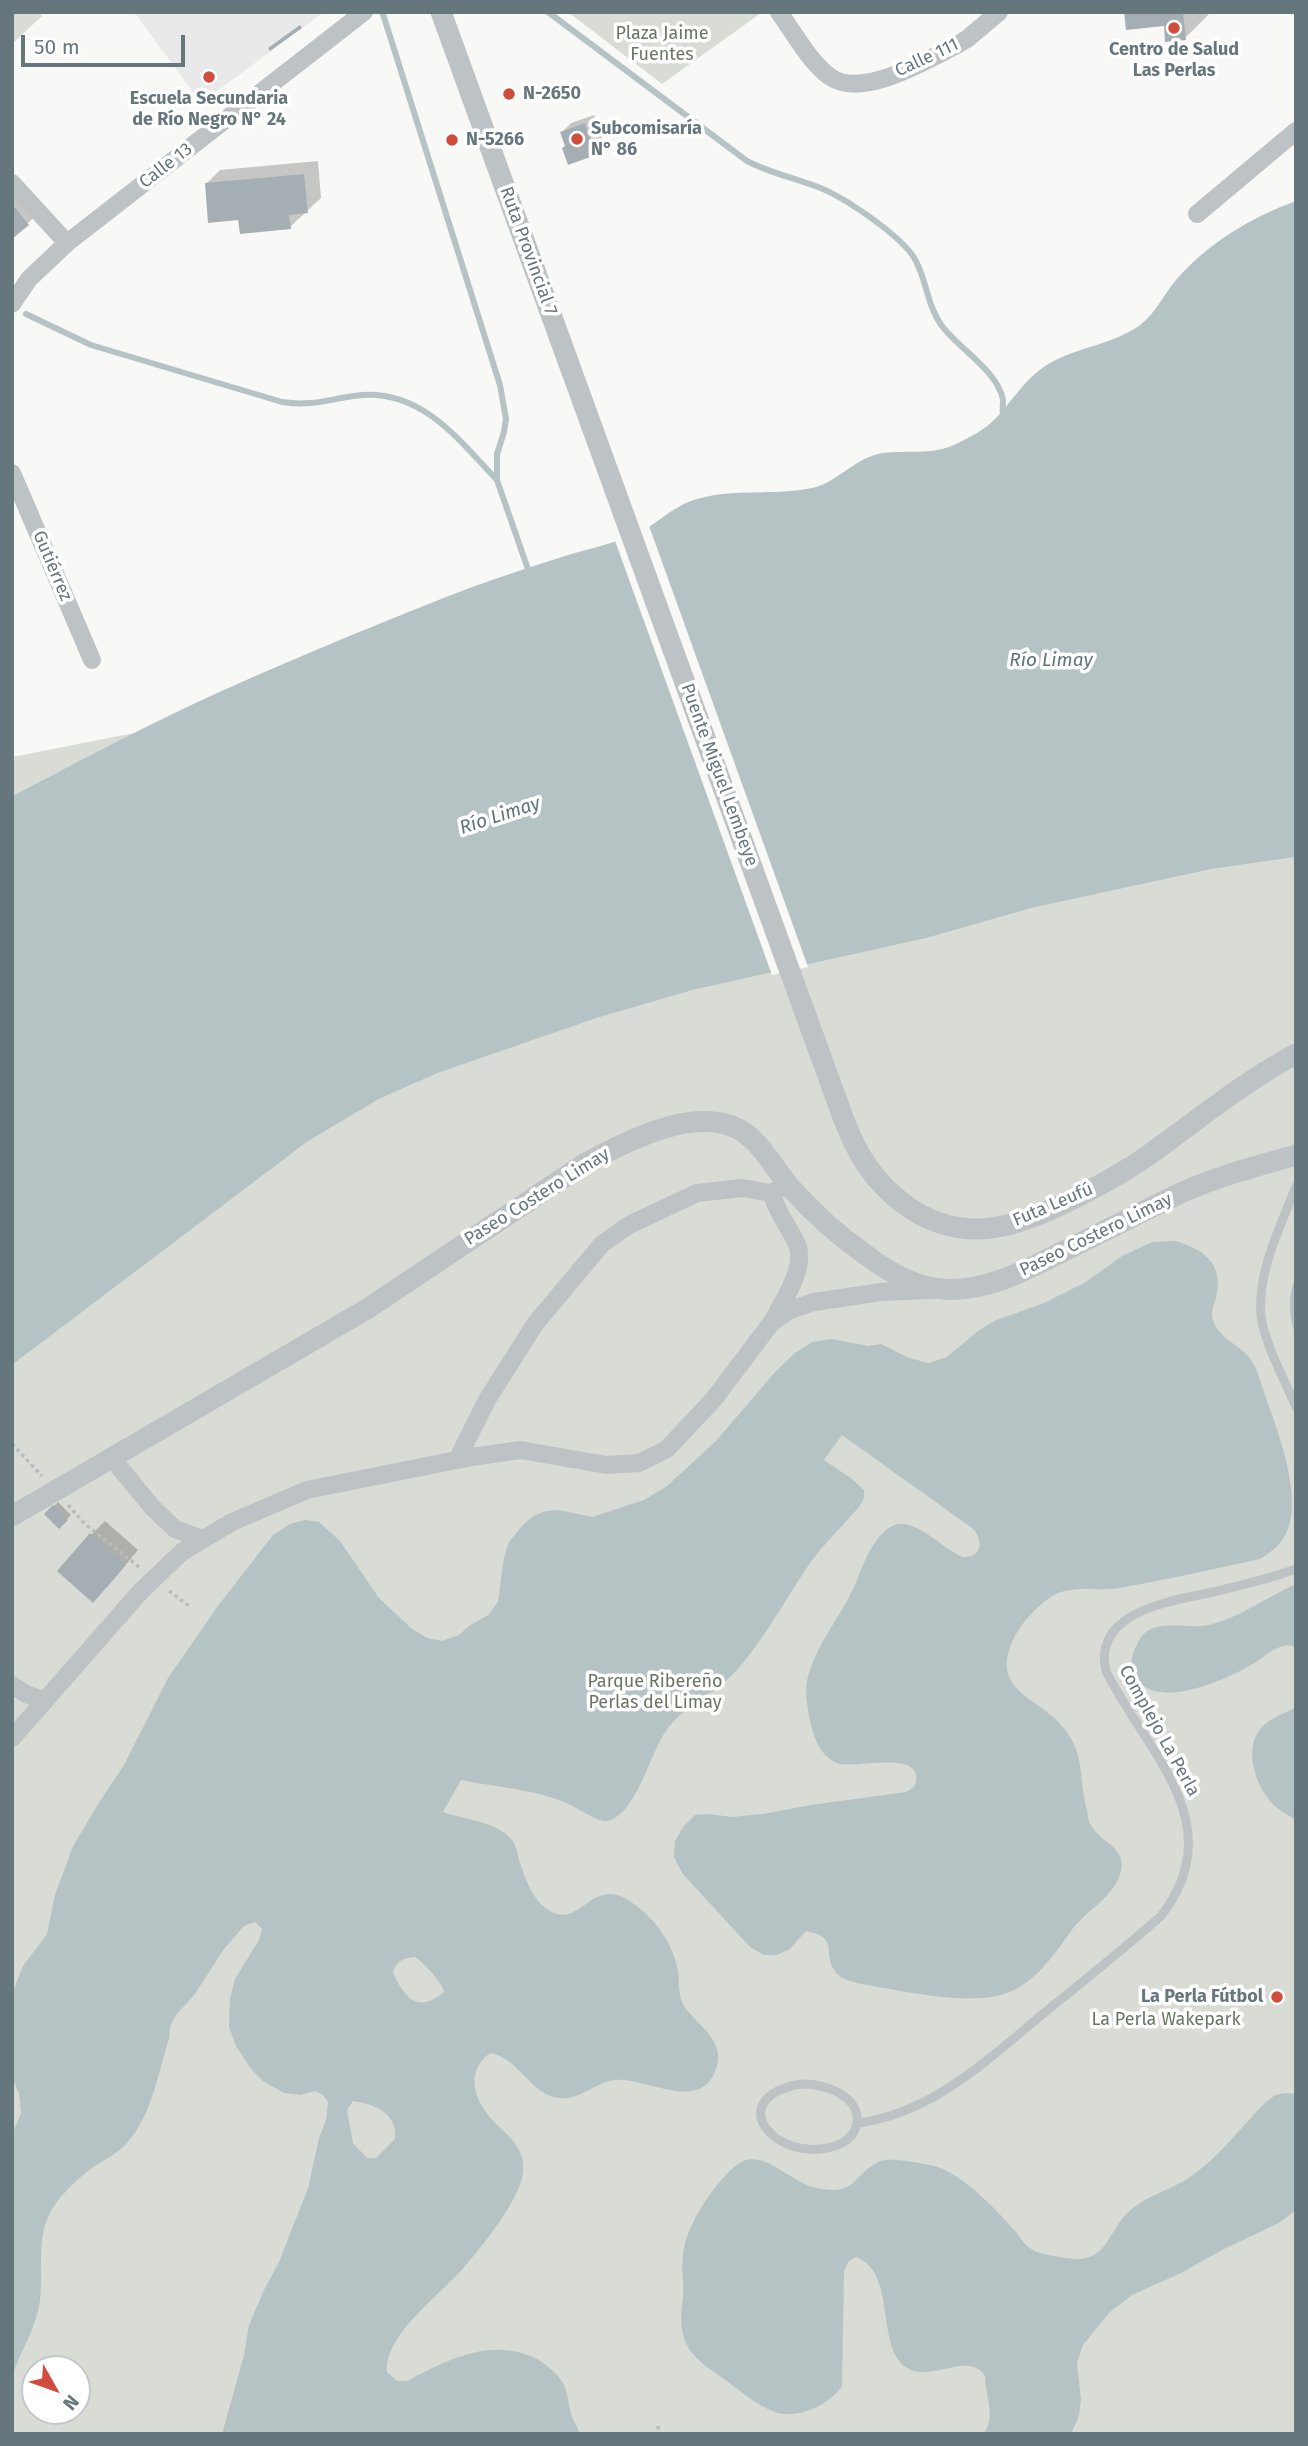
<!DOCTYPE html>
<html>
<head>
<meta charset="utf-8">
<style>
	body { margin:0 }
	#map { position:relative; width:1308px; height:2446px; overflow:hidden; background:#f8f8f6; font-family:"Fira Sans",sans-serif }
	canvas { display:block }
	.frame { position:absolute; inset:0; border:14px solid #66767d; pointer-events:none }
	.north { position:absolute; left:21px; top:2355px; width:70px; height:70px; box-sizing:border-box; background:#fff; border:2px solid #c2c8cb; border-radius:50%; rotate:130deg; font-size:19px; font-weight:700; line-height:28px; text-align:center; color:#66767d }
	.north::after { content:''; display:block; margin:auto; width:24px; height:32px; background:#d04d3e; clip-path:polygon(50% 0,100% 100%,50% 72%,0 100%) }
	.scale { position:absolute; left:21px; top:35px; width:164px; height:32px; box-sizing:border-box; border:4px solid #66767d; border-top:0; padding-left:9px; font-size:21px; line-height:24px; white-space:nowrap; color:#66767d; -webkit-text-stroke:5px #fff; paint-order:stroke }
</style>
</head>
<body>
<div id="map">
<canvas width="1308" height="2446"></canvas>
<div class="frame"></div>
<div class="north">N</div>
<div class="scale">50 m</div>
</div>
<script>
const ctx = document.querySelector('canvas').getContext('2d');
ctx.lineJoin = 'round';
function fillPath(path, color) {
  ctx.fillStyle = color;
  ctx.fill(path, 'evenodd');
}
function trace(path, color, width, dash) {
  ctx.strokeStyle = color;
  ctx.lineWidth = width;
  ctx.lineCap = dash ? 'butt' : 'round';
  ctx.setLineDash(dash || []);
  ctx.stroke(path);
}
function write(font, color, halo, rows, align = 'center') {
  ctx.font = font + ' "Fira Sans",sans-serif';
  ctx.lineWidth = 7;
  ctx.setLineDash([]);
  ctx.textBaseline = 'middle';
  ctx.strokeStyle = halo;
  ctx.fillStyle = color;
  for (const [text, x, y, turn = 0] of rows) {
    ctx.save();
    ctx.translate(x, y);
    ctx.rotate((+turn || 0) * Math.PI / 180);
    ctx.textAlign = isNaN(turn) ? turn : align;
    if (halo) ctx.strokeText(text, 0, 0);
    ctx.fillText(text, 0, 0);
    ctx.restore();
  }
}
fillPath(new Path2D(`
	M134,12H324L201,103Z`), '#e9e9e9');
fillPath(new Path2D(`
	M12,12H39L42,16L12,44Z
	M568,12H760L761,13L662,84Z
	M134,733L12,796V757Z
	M1296,857V2434H12V1365L307,1142L379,1099L438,1073L597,1018L693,990L927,938L1032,908L1212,869ZM35,2369H77V2411H35Z`), '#d9dcd5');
fillPath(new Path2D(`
	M1296,201V857L1212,869L1032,908L927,938L693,990L597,1018L438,1073L379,1099L307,1142L12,1365V796C70,766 128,735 187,707C270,668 356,633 441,599C481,583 523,569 565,556C587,549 612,544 634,535C657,525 672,506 697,499C734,488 774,496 812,488C839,482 855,457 883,453C908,450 931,455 954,445C969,438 986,429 997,417C1012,401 1023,382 1041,369C1070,347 1110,347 1140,325C1156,313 1163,295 1176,280C1207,244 1251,217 1296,201Z
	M1176,1241C1205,1250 1224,1264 1216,1298C1213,1307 1210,1314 1214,1323C1220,1339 1242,1346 1251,1360C1258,1370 1261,1384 1265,1395C1277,1429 1302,1494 1288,1529C1283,1543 1272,1552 1260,1559C1213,1569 1166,1580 1119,1588C1099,1592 1076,1585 1056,1594C1039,1603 1021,1623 1013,1640C989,1690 1038,1697 1062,1726C1086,1753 1078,1777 1087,1810C1088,1815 1088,1821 1091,1825C1100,1843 1126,1846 1121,1871C1116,1896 1085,1911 1071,1931C1055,1954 1035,1983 1007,1993C969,2007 900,1990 860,1984C851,1981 839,1979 834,1970C823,1952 839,1937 806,1931L790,1949L777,1955H764L750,1947L682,1873L674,1857L675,1841L683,1827L695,1815L709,1814L732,1817L763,1814L811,1805L906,1792C911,1789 915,1788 916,1781C921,1749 853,1770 837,1763C817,1755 811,1729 808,1709C806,1697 805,1684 809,1673C818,1644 838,1619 851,1593C859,1577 864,1559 874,1544C879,1536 888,1526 898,1524C917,1520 945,1550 963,1557C982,1558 984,1540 972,1528L842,1435L824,1460L852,1479L864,1490V1498L859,1507C841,1528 819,1548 804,1572C782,1606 762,1642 735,1672C713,1696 681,1706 664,1734C650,1755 635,1816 607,1821C598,1823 575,1806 564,1802C532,1789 495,1787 461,1780L443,1812C463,1819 491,1821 507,1835C517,1843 517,1853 520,1863C526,1881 534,1902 550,1911C581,1929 592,1874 631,1902C655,1918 672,1942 678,1970C680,1984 677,1998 687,2010C703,2030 727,2043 715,2072C698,2113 644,2076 614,2080C595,2083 578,2101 559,2098C532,2096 518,2057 490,2053C464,2073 474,2100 494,2122C503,2131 513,2138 519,2150C527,2165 523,2182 515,2196C502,2221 483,2245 465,2266C442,2294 384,2334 387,2372L397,2381H407C447,2360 490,2337 535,2358C546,2364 556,2372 563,2383C568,2392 568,2404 571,2414C573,2421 578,2427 580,2434H222L244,2355L249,2325L264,2290L279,2262L308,2188L319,2138L326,2120L328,2102L323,2095L315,2091L301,2095L284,2093L263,2081L251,2069L236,2046L229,2027L230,1999L235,1979L259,1940L262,1929L255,1922L244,1926L224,1949L195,1994L176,2015L170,2027L169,2039C158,2073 152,2115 127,2143C117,2154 104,2160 92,2168C77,2179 57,2198 49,2215C36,2242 44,2272 40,2300C37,2326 21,2351 12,2376V2135L21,2113L19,2093L12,2078V1994L23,1966L47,1934L55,1895L73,1846L100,1801L124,1765L168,1678L218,1606L273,1535L290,1524L305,1520L319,1522L340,1541L379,1598L411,1628L427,1638L442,1641L459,1635L469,1626L488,1615L498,1602L504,1557L509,1542L521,1527L533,1516L546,1511L559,1510L592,1517L644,1500L667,1486L716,1441L776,1371L795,1353L812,1342L832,1339L868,1346L881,1344L909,1358L929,1363L947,1357L978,1331L994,1321L1044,1303L1086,1282L1122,1256L1152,1242ZM415,1957C423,1962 443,1983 444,1992C418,2014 405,1998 393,1973C396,1961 403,1958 415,1957ZM353,2101C374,2104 398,2113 395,2139L376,2158H367L353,2143L347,2110Z
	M1296,1276V1336C1289,1318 1287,1295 1296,1276Z
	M1296,1584V1647C1279,1641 1267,1656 1253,1664C1227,1679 1151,1715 1134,1673C1129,1661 1133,1650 1140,1639C1153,1617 1187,1630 1209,1625C1239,1618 1267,1597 1296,1584Z
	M1296,1707V1821C1288,1814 1276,1809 1270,1801C1254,1782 1243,1745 1263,1726C1270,1718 1286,1713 1296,1707Z
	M1285,2093L1296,2094V2210L1279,2223L1226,2248L1181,2273L1132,2295L1110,2312L1083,2345L1077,2363L1081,2399L1079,2416L1071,2434H983C997,2419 985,2394 985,2376C967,2348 924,2390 900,2362C878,2335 894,2271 856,2257L848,2262L844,2271L842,2386C829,2406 794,2421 772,2411C755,2404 739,2390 724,2379C710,2369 693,2359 686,2343C679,2327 681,2312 683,2296C684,2282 681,2268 683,2254C686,2226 712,2187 733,2168C761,2142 786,2182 817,2188C858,2197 852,2173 881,2161C891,2157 927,2164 938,2167C965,2177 997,2210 1015,2231C1021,2238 1024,2245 1033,2250C1040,2255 1070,2259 1079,2259C1105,2258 1109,2234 1123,2218C1141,2196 1168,2192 1190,2177C1219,2157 1241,2127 1265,2103L1275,2095Z`), '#b6c3c5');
fillPath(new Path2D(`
	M648,523L808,967L772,975L614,538L631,532Z`), '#f8f8f6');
fillPath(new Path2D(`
	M1126,12H1211L1185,38L1165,24Z
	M594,115L604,144L595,153L567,145L562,132L571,123Z
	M318,161L321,198L290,227L240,218L206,184L220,170Z
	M12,183L37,215L12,237Z
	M58,1502L71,1515L59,1527L46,1514Z
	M105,1521L138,1550L107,1587L91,1535Z`), '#0003');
trace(new Path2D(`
	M548,12L747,161C770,173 794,178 818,187C844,197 897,233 913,256C927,277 926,305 942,326C958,348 998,371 1003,400C1003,405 1002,410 1003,416
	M383,14L500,385L506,419L504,432L497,454V480L530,575
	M26,314L91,345L282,402C315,407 331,398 362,395C423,391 459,440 497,480`), '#b6c3c5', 6);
fillPath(new Path2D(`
	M1124,12H1183L1186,40L1165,42L1164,26L1126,30Z
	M300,25L302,28L270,51L268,48Z
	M585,123L596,155L568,165L562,148L565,146L560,132Z
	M304,174L308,213L289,215L291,229L240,234L238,220L208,223L205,183Z
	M12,204L29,225L12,239Z
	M53,1505L68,1520L59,1529L44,1514Z
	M90,1533L126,1565L93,1603L57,1571Z`), '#a5aeb2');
trace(new Path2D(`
	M12,1444L42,1476
	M68,1505L85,1524L139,1567
	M169,1591L189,1606
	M658,2426L659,2434`), '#b8bcbe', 3.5, [3.5, 3.5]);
trace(new Path2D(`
	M1296,1186C1281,1226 1257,1271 1261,1316C1264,1342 1285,1381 1296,1407
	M800,2084C816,2084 832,2087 845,2097C866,2113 858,2139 835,2146C776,2165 721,2099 800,2084Z
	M858,2123C935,2113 991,2056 1049,2009C1087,1978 1125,1948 1161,1916C1233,1824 1146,1752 1106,1671C1092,1611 1172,1601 1213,1592C1241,1585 1269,1579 1296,1569`), '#bdc2c5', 9);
trace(new Path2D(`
	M779,12C793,32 810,62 829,76C860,100 923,62 955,46L967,39L999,12
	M12,183L67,243
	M1197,214L1296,131
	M12,304L29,279L67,243L364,12
	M12,473L92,660
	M771,1193C778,1214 787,1224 796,1242C808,1266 784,1298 774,1319
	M111,1457L152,1507L175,1529L202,1539
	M457,1460L487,1400L535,1324L602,1244L629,1225L697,1193L742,1188L771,1193L788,1184
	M12,1685L26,1694L45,1701
	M12,1738L141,1591L182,1552L232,1522L307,1490L472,1457L520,1450L607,1465L639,1463L667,1449L713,1400L772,1322L790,1310L814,1302L881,1292L931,1290`), '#bdc2c5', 18);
trace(new Path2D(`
	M441,12L844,1120C857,1154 874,1182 904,1204C924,1219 948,1228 973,1229C999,1230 1026,1220 1050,1210C1082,1195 1113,1179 1143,1159C1193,1124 1241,1083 1296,1054
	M12,1516L367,1309L584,1164C623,1143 689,1108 734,1127C759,1137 774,1169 791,1188C813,1213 839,1236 866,1255C887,1271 915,1287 942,1289C988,1293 1032,1267 1072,1247C1109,1229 1147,1209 1185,1191C1221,1175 1259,1166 1296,1155`), '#bdc2c5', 21);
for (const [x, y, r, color] of [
	[1174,28,7,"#d04d3e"],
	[209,77,7,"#d04d3e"],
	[509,94,7,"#d04d3e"],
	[577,139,7,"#d04d3e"],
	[452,140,7,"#d04d3e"],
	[1277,1997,7,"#d04d3e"]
]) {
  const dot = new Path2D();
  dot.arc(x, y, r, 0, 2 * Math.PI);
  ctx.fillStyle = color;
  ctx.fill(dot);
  trace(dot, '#fff', 2.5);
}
write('18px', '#6a7664', '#fff', [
	["Plaza Jaime",662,34],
	["Fuentes",662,55],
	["Parque Ribereño",655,1682],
	["Perlas del Limay",655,1703],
	["La Perla Wakepark",1166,2020]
]);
write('bold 18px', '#66767d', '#fff', [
	["Centro de Salud",1174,50,"center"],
	["Las Perlas",1174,71,"center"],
	["N-2650",523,94],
	["Escuela Secundaria",209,99,"center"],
	["de Río Negro N° 24",209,120,"center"],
	["Subcomisaría",591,129],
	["N° 86",591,150],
	["N-5266",466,140],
	["La Perla Fútbol",1263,1997,"right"]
], 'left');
write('18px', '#66767d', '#fff', [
	["Calle 111",927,58,-25],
	["Calle 13",166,166,-38],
	["Ruta Provincial 7",528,251,70],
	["Gutiérrez",52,566,67],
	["Puente Miguel Lembeye",719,775,70],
	["Paseo Costero Limay",537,1197,-32],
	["Futa Leufú",1053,1205,-23],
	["Paseo Costero Limay",1096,1235,-26],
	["Complejo La Perla",1159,1731,61]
]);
write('italic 19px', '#607578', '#fff', [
	["Río Limay",1051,661],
	["Río Limay",500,816,-18]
]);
</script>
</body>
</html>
